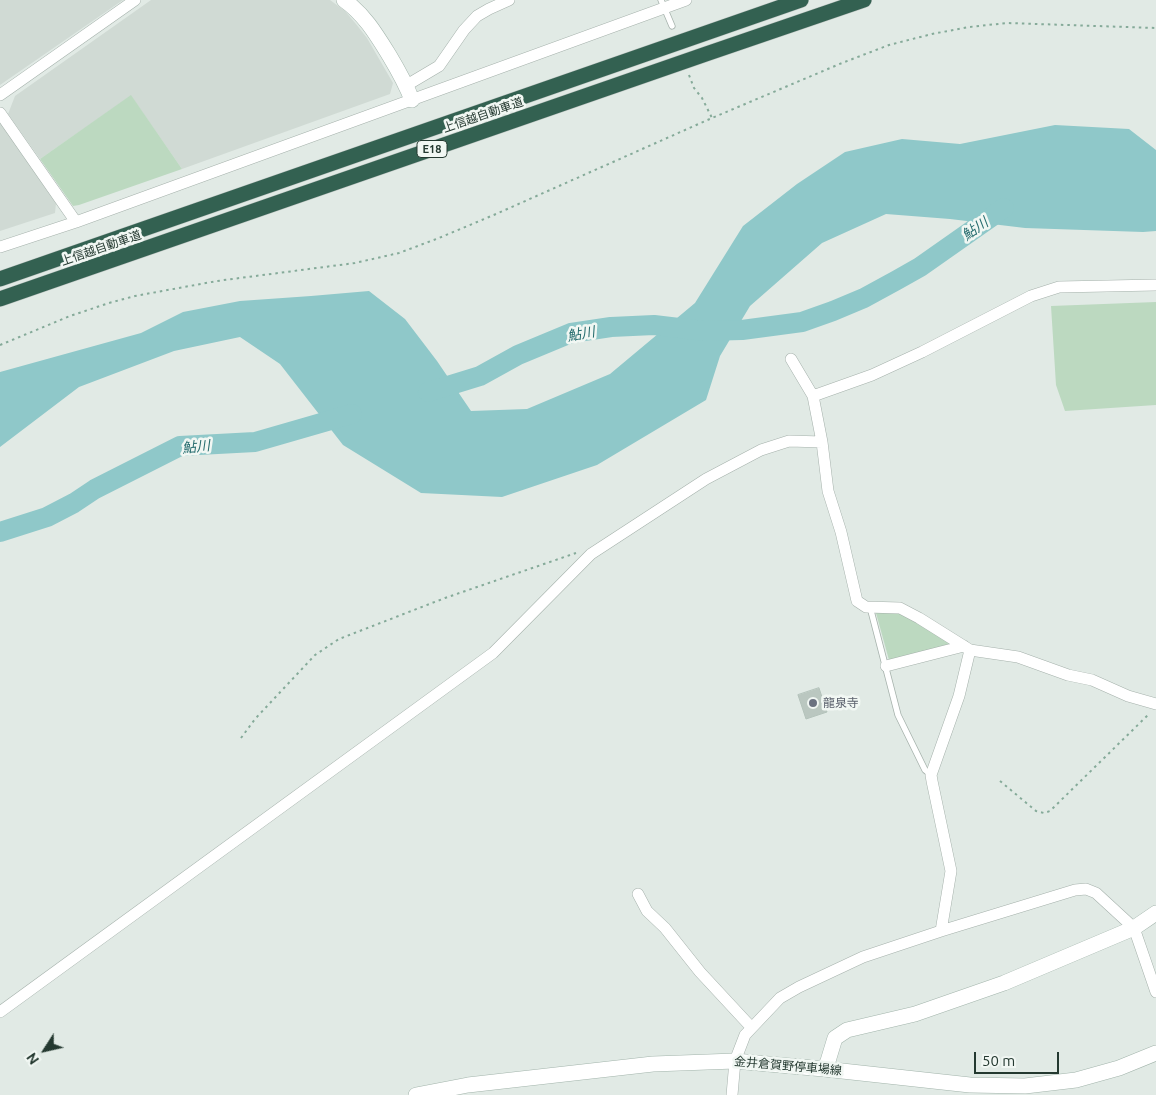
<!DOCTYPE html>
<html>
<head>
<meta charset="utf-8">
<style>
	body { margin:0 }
	#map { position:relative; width:1156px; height:1095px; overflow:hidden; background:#e1eae5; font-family:Ubuntu,sans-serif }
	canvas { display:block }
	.north { position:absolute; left:20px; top:1025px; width:50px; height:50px; -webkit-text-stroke:4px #f1f7f3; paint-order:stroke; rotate:235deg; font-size:14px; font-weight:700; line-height:20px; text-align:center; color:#243930 }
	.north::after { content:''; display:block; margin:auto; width:18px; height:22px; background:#243930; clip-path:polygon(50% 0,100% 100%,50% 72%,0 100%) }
	.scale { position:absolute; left:974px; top:1052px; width:85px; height:22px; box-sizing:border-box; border:2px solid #243930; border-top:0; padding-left:6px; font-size:15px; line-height:18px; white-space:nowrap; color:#243930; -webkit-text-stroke:4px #f1f7f3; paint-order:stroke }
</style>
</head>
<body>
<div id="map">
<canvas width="1156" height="1095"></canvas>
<div class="north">N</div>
<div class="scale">50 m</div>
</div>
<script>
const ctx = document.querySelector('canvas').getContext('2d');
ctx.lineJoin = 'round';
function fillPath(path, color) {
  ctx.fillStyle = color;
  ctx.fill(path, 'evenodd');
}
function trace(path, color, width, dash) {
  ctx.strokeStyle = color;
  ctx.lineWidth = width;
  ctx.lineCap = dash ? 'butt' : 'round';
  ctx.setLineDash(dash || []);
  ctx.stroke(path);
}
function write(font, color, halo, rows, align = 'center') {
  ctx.font = font + ' Ubuntu,"Noto Sans JP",sans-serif';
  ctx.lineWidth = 5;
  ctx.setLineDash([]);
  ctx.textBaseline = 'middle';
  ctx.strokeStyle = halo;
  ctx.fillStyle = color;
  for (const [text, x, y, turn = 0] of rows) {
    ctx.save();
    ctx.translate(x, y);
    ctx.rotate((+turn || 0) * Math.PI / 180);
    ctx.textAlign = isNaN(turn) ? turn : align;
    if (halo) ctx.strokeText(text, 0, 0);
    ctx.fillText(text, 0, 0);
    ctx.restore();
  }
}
fillPath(new Path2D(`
	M0,0H123L0,85Z
	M151,0H330L345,11L356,24L367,38L393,83L390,94L182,169L131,96L40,159L8,114L15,96Z
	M0,123L56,203L55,213L0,231Z`), '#d0dad4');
fillPath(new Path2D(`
	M131,95L182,169L79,205L73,206L40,159Z
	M1156,302V405L1065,411L1056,385L1051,306Z
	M888,612L902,613L916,619L952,645L889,660L876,613Z`), '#bcd9c0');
fillPath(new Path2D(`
	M1055,125L1129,129L1156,150V231L1143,232L1025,228L950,219L886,214L822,243L750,306L720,356L706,400L597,465L502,497L421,493L343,445L280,364L240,337L174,351L79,387L0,447V372L141,333L183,312L240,301L311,296L369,291L405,319L437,361L471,411L527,409L610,374L695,303L743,226L797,184L845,152L902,139L960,144Z`), '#8fc8c9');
trace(new Path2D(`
	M428,392L480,376L518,355L571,333L611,327L654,325L704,331L742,330L802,322L833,311L864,298L897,280L920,267L1004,208
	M0,532L47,517L74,503L95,489L180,446L255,442L352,414`), '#8fc8c9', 20);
const building = new Path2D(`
	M819,688L827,712L806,719L798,695Z`);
fillPath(building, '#bac7c0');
trace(building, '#b4c3bb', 1);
const lane = new Path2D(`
	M661,0L672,26
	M870,607L898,715L925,770L931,775`);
const street = new Path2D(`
	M407,85L439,66L464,30L477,16L489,9L509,0
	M0,95L135,0
	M0,113L76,222
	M0,247L76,222L686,0
	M791,359L813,396L822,442L828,491L841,532L857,601L866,607L900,608L919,618L970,650L1018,657L1068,675L1092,680L1128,696L1156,704
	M813,396L872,375L922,352L1031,296L1059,287L1156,285
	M886,666L964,646
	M638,894L647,911L665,928L700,972L751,1027
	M941,931L951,871L932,781L931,775L959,696L970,650
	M0,1012L493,653L591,554L706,479L761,450L789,441L822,442
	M732,1095L735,1061L745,1035L780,998L799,987L863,957L941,931L1075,890L1086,889L1096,893L1134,928L1156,992`);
const secondary = new Path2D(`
	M344,0C364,14 376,34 389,55C398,70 406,84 412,100
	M824,1069L828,1061L835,1038L847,1030L915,1014L1004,983L1134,928L1156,913
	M416,1095L468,1085L653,1064L735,1061L824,1069L970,1085L1025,1086L1076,1080L1119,1068L1156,1053`);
const highway = new Path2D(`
	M0,279L801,0
	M0,299L706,54L864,0`);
trace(lane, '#a5b1ab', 7);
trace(street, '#a5b1ab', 12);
trace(secondary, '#a2b4ab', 16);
trace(highway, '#bdc4c1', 16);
trace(new Path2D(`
	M689,75L694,88L702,98L712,118
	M0,345L70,316L109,303L135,296L217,281L355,263L399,253L439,238L496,214L712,118L842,63L889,45L932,34L969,27L1007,23L1156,28
	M241,738L255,719L315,655L339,639L445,598L576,553
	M1000,781L1036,811L1044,813L1050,811L1149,714`), '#85aa99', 2, [2.5, 4]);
trace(lane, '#fff', 5.5);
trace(street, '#fff', 11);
trace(secondary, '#fff', 15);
trace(highway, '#336151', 15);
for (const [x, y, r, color] of [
	[813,703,5,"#6b7280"]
]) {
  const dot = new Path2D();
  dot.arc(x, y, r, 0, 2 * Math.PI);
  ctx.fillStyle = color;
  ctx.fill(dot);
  trace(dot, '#f1f7f3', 2);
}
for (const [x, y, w] of [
	[432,149,30]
]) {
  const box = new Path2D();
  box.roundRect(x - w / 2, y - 8.5, w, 17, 4);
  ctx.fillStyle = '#f1f7f3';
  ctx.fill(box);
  trace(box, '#243930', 1);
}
write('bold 11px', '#243930', null, [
	["E18",432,149]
]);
write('12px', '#243930', '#f1f7f3', [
	["上信越自動車道",483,115,-19],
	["上信越自動車道",101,248,-19],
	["金井倉賀野停車場線",788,1066,5]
]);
write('12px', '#5b616d', '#f1f7f3', [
	["龍泉寺",823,703]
], 'left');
write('italic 14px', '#256c6e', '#f1f7f3', [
	["鮎川",975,229,-35],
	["鮎川",581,334,-10],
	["鮎川",196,447,-6]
]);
</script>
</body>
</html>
